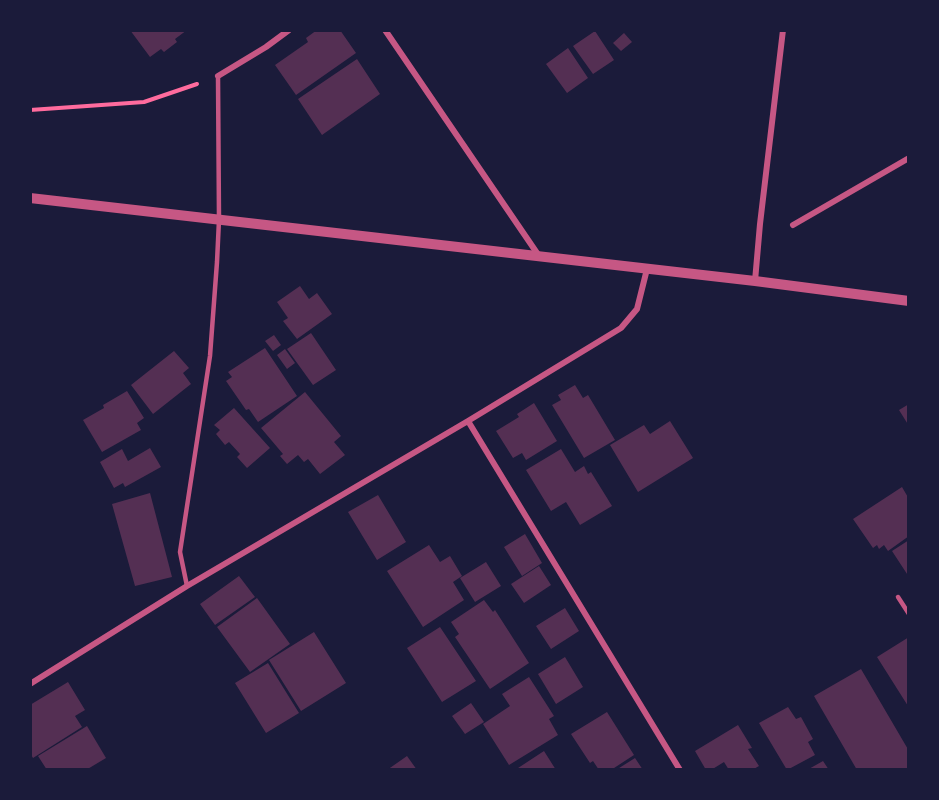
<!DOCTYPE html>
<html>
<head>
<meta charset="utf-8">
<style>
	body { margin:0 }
	#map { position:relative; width:939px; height:800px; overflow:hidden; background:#1b1b3a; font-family:"PT Sans Narrow",sans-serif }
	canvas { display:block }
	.frame { position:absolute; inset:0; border:32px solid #1b1b3a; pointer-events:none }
</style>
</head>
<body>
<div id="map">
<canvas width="939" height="800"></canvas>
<div class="frame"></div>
</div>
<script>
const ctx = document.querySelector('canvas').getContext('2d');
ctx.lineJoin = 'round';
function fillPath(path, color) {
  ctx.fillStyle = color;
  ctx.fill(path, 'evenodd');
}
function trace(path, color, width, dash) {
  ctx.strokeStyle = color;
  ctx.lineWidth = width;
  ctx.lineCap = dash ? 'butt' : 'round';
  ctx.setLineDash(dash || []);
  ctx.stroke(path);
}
fillPath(new Path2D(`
	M130,30H187L175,39L177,42L164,52L161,49L150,57Z
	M317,30H340L356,53L296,95L275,65L308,42L306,38Z
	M595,31L614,60L593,74L573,46Z
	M624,33L632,42L621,51L613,43Z
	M568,48L588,78L567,93L546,64Z
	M357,59L380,94L322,135L298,99Z
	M300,286L309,299L317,293L332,314L297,339L283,321L288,318L277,302Z
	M311,333L336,370L313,385L287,349Z
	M274,335L281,345L273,351L265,341Z
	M265,348L297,396L258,422L249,409L246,410L226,381L232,377L228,372Z
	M285,349L295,363L287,369L277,355Z
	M174,351L189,368L183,373L191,384L153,414L131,385Z
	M575,385L583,398L588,395L615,440L584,458L552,405L561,400L558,395Z
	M127,391L144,418L137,423L141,430L102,452L83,420L104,408L103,405Z
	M305,392L341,436L334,442L345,455L320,474L308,459L304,462L298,455L287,464L280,456L283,454L261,428Z
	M534,403L557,441L526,460L522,453L513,458L496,431L519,417L517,414Z
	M909,404V426L899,410Z
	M234,408L270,448L247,468L237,457L240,454L229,442L225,445L216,434L220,430L214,425Z
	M670,421L693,458L638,492L610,445L644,425L650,434Z
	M150,448L161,467L125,487L123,483L114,488L100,462L122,449L128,461Z
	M561,449L575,472L584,466L588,474L591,472L612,506L580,525L566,502L551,511L526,470Z
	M902,487L909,499V516L907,517L909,521V536L888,551L884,545L879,549L877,545L873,548L853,519Z
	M150,493L172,577L135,586L112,504Z
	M378,495L406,542L377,560L348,512Z
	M525,534L542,563L522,576L504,547Z
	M909,540V577L892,551Z
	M429,545L440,562L450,556L462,576L453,582L464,600L423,627L387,571Z
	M486,562L501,586L475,602L460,578Z
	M539,566L551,585L524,603L511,584Z
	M239,576L255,597L215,625L200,604Z
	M257,598L290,644L250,672L217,627Z
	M484,600L493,612L495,610L529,663L490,689L455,637L459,634L451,622Z
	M565,608L579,631L551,649L536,626Z
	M440,627L476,681L442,702L407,648Z
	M314,632L346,683L301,711L269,660Z
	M909,637V705L908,706L877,657Z
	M565,657L583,687L556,704L538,674Z
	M268,663L299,713L266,733L235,683Z
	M861,669L909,751V770H857L814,696Z
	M529,677L554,716L549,719L558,735L509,765L483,724L510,706L502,694Z
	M68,682L85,710L75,716L82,727L33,758L30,753V705Z
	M471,703L484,722L465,734L452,716Z
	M788,707L796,719L801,717L813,739L808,742L815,755L787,770L759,723Z
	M607,712L634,755L611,770H599L593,761L590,763L571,734Z
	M738,725L752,748L748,749L759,766L752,770H729L724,762L711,770H706L695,751Z
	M87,726L106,758L86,770H47L38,756Z
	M544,751L556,770H515Z
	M407,756L417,770H387Z
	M635,758L643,770H616Z
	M823,761L829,770H807Z`), '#542f53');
trace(new Path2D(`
	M30,110L144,102L197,84`), '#ff6b9d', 4);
trace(new Path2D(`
	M187,586L180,552L210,356L217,262L219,220L218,76
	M898,597L909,614`), '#c65784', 4.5);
trace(new Path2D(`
	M385,30L539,256
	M218,76L266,47L289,30
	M793,225L909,158
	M755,281L760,224L783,30
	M468,421L680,770
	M30,684L187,586L468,421L621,328L637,309L647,269`), '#c65784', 6);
trace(new Path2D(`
	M30,198L755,281L909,301`), '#c65784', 10);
</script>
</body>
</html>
